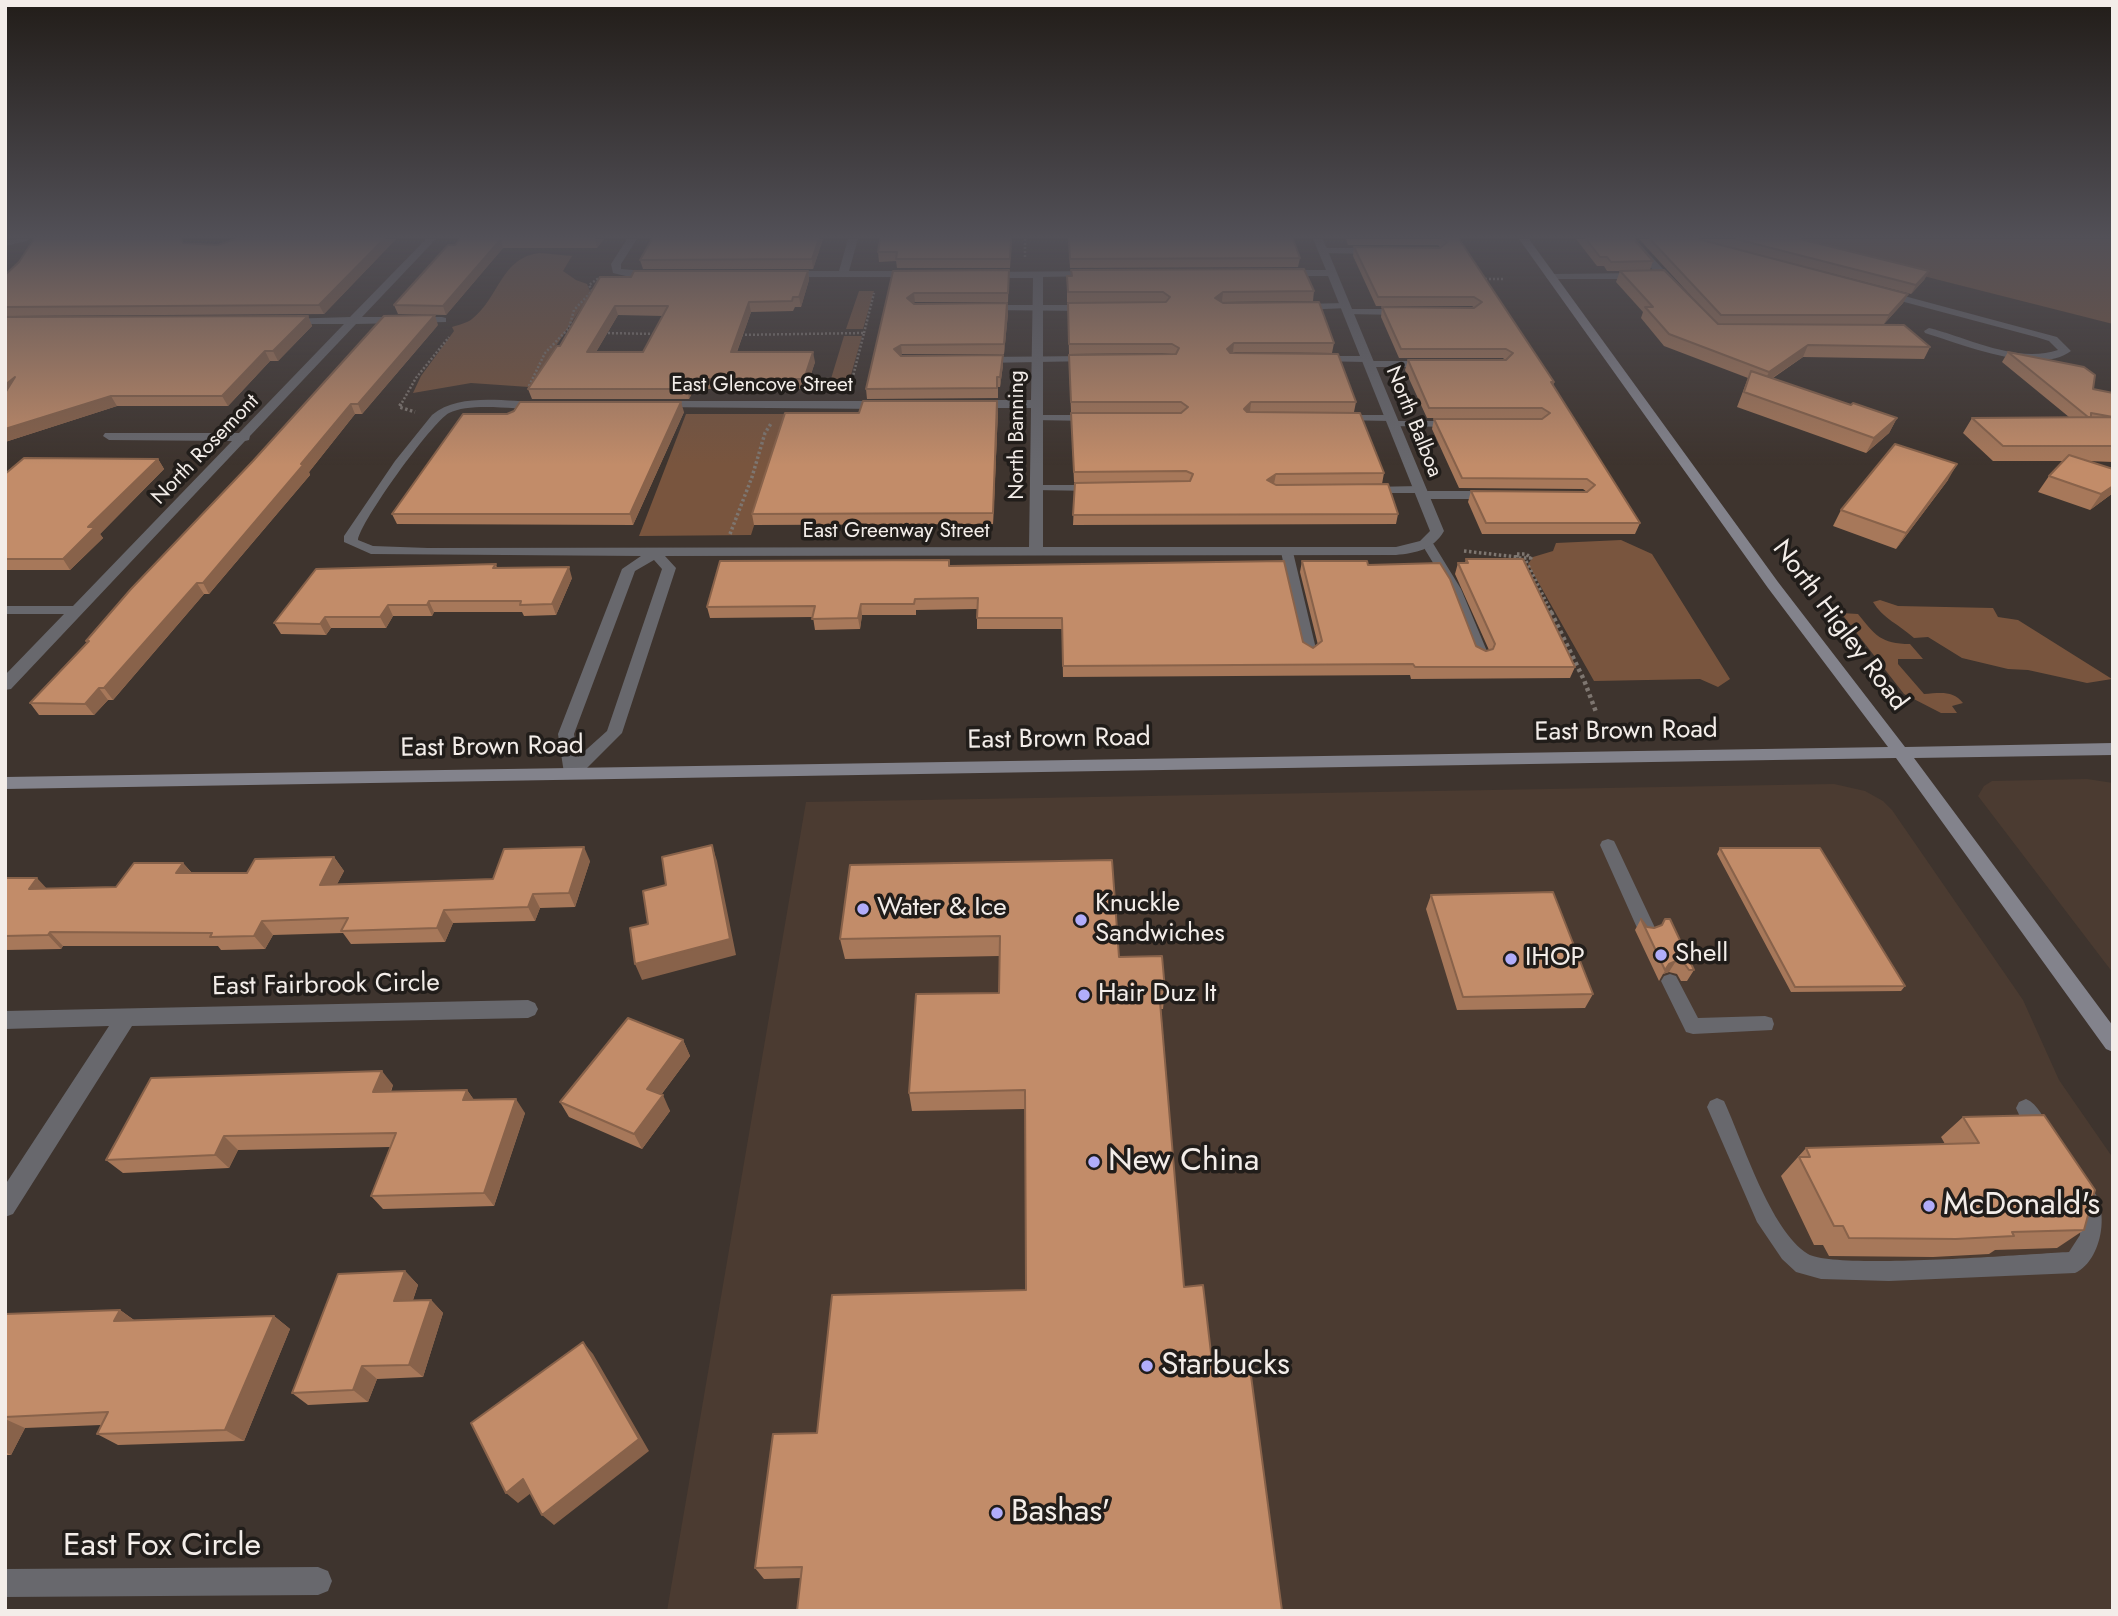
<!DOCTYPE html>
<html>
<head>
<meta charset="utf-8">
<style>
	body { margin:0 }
	#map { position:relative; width:2118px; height:1616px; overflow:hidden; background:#3e342e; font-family:Jost,sans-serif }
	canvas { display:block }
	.frame { position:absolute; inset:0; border:7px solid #f3ede9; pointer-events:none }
</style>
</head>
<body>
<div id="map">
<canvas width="2118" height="1616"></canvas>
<div class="frame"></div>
</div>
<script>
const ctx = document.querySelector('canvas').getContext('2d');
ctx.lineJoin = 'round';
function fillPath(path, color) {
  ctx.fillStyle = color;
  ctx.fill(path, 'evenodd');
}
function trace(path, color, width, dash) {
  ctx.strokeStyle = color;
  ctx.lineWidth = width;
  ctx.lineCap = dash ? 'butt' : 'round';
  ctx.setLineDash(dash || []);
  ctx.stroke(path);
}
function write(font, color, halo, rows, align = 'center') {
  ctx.font = font + ' Jost,sans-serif';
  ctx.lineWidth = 7;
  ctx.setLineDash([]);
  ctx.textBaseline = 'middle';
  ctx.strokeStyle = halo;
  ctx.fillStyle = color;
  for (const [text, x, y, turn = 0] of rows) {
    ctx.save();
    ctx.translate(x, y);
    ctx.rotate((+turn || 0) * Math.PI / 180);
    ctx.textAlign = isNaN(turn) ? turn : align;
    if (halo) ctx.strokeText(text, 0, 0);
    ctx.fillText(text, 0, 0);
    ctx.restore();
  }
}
fillPath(new Path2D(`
	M2087,779L2113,783V973L1978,796L1984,786L1992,781Z
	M1834,784L1865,791L1883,801L1892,810L2023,1000L2059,1080L2113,1158V1611H667L806,802Z`), '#4b3b31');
fillPath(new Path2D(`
	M1777,239H2113V324Z
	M540,253L572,256L563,271L576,280L587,284L591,293L529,387L471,383L413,393L421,376L454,331L452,327C458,325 467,323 472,319C499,298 501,257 540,253Z
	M859,291H874L863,329H846Z
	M844,336H862L849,382H830Z
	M686,414H790L751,535L639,536Z
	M1621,540L1652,554L1730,679L1718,687L1700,679L1594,681L1528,564L1533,557L1553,551L1556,543Z
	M1880,600L1898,606L1993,608L1998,617L2018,620L2112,679L2087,683L2028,670L2008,669L1962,658L1928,637L1914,638C1900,625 1882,618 1873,602Z
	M1841,613L1858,614C1875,635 1881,644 1910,644L1923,659H1898V664L1924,694C1940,693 1953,690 1963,703L1952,706L1957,713H1941L1904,694Z`), '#79553e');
trace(new Path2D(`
	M1025,239V259
	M1481,279H1505
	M604,333L658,334
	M864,333L874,293
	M737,335L864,333L850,388
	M529,386L545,353L569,328L574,310L592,291L589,285L600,277
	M400,406L416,378L449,337`), '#7e7670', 2.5, [2, 2]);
trace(new Path2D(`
	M401,404L399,407L415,412
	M730,534L752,477L765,433L772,422
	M1464,551L1517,557
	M1517,554H1526L1531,558H1517Z
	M1526,561L1552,614`), '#7e7670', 3.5, [2.5, 2.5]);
trace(new Path2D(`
	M1551,612L1584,680L1596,712`), '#7e7670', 4.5, [3.5, 3.5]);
fillPath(new Path2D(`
	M1323,248H1373L1377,251L1373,254L1320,253V249Z
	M1345,303L1348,304V308L1301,310L1296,307L1301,304Z
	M987,305H1087L1092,308L1087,311L984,310V306Z
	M1348,309H1401L1406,312L1401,315L1345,314L1343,312Z
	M1089,356L1093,357V361L982,363L977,360L982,357Z
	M1320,356H1367L1371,357V361H1426L1431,364L1426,367H1369L1365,366V362L1316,361V357Z
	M1037,415H1090L1095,418L1090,421L1033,420L1032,418Z
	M1341,415H1391L1396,418L1391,421L1337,420L1336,418Z
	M1394,421H1454L1459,424L1454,427L1390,426V422Z
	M1037,485H1095L1101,488L1095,491L1033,490V486Z
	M1420,486L1426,489L1424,491H1490L1496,495L1490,499H1423L1417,495L1419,493H1370L1364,490L1370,487Z
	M1427,539L1431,540L1461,589L1489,656L1487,659L1482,660L1475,656L1449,589L1421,543Z
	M1287,548L1293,552L1317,653L1310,657L1303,653L1281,552Z
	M1608,839L1614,841L1616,845L1656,930L1653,935L1647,937L1641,935L1638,930L1600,845L1602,841Z
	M1670,974L1676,976L1698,1018L1765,1016L1772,1018L1774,1024L1772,1030L1693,1034L1686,1032L1661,981L1664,976Z
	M1717,1098L1724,1101C1743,1142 1770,1230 1808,1254C1835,1270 2027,1254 2069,1252L2080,1235L2081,1211L2070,1190L2073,1183L2080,1180C2114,1194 2105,1260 2075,1273L1889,1281L1821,1279L1796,1272L1782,1259L1757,1222L1707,1107L1710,1101Z
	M2026,1099C2038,1104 2045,1120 2050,1131L2047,1137L2040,1140C2028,1136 2021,1119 2016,1108L2019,1102Z`), '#68686d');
fillPath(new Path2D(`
	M29,239L27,241L5,246V240Z
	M426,239H436L362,317H442L446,318V322L356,324L250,436L249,440L245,441L11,689L5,690V675L64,614H5V606H73L232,441L109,440L103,436L105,433H239L344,324H289L284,321L285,319L350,317Z
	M627,239H637L621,264V269L656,272L659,273V277L634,278L613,273L611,264Z
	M848,239H858L849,271H915L920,274L915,277H785L780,274L785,271H839Z
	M1313,239H1323L1444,531C1433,550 1416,553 1396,555L665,556L676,568L622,733L578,777L572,779L564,773L558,734L622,569L641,556L371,554L344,542V536L395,461L432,415C460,392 506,402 540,402L546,406L540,410C516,409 470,402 449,413C432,422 360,522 358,540L373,546L428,548L1029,547L1031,408H974L968,404L974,400H1031L1033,278H985L980,275L985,272L1093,271L1096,272V276L1043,277V547H1396L1420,541L1430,531L1328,276H1282L1277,273L1282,270H1326ZM654,560L662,569L607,731L578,757L574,734L635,571Z
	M1625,239H1635L1679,286V290H1671Z
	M1551,274L1642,273L1647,276L1642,279H1548L1546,277Z
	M1882,290L2057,337L2071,351C2038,376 1962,344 1925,333L1924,331L1929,328C1969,338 2017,364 2058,350L2049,341L2036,337L1878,295L1877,293Z
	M659,401H883L889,405L883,409L655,407V403Z
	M528,1000L535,1003L538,1009L535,1015L528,1018L132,1026L13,1214L5,1217V1185L109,1026L5,1029V1011Z
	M318,1567L328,1571L332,1581L328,1591L318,1595L5,1597V1569Z`), '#68686d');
fillPath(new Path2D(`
	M1519,239H1529L1778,582L1905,747L2113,743V755L1914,758L2113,1026V1052L2106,1049L1896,758L5,789V777L1888,747L1768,588Z`), '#83838c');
fillPath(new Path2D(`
	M236,239H396L324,314L5,316V275L183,243L217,245Z
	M460,239H604L597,248H503L446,315L398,314L394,305Z
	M652,239H823L813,269H643L640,260Z
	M1012,239L1010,268H897L896,261L879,262L878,252Z
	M1068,239H1069L1300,258L1298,267L1070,268Z
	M1346,239H1459L1554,382L1553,386L1640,523L1635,534H1482L1468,502L1471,491L1587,492L1583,489L1459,488L1432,429L1434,419H1541L1539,418H1427L1405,370L1408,360H1505L1503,358H1399L1381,317L1382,307L1475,308L1472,306H1376L1353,256L1354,247H1440L1438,245H1348Z
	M1576,239H1634L1653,261L1650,270L1703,309L1639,239H1698L1908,294L1903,303L1884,324L1930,347L1924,359L1803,357L1773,378L1851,405L1897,418L1889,433L1866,453L1737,407L1748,378L1664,346L1641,318L1643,312L1616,282L1620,271H1607L1604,266H1597Z
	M1698,239H1800L1929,271L1924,280L1911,294Z
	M1009,270L1008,302H915L913,303H1007L1008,313L1004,354H902L901,355H1003V365L1000,387H998V398L867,399L866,389L893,271Z
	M808,271L809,280L801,307H795L793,311L751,312L737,352L815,362L806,389H694L689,399H532L528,389L560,346L600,277ZM618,315L663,316L643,352H596Z
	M1067,276L1314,291L1313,301L1221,302L1334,343L1332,353L1233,352L1356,402L1354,412H1250L1384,473L1382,484H1274L1398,514L1396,524L1073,525L1075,483L1143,482H1074L1071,413H1181L1071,412L1069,364L1171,353L1069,354L1068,303L1163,302H1067Z
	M308,316L312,326L278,361H270L228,406H117L5,442V317Z
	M438,325L362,414H355L309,472L310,475L209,594H204L113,700H108L94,715H39L30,703L87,643L86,641Z
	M2008,352L2093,389L2113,393V462L2088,461L2113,469V493L2090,510L2038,492L2049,476L2063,461H1993L1963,433L1972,418L2069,417L2002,362Z
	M998,411L993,524L754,525L752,514L859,413Z
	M684,412L633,525L397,524L392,514L507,414Z
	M158,459L164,469L100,534L103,538L70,570H7L5,568V474Z
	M1948,480L1896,549L1833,526L1841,510Z
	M1466,559L1575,667L1570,678L1411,679L1410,675L1063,677L1062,629H977V609L916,610V615H862L860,629L815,630L813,617L710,618L707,607L950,566L1303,642L1313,648L1318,645L1300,572L1302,561L1368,565L1476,646L1486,651L1489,650L1455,574L1458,563H1465Z
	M496,564L497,568L572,578L556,615L524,616L522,612H434L432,616H393L386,628H331L326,635L281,634L274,623Z
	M1720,848L1905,986L1901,991L1791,992L1717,854Z
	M334,857L344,871L337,884L493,879L590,861L575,907L540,908L535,921L453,923L445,942L351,944L343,933L273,935L265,949L221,950L218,946H63L61,949L5,950V878L47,889L116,887L183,863L192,873H247Z
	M850,865L1119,957L1165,990L1163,1009H1161L1184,1287L801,1578L764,1579L755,1568L817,1433L1026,1290L1025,1109L912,1111L909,1093L999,993V956L845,959L840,939Z
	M1431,895L1593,994L1585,1008L1457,1010L1426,909Z
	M1641,919L1647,927L1654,928L1661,926L1665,919L1694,970L1687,981H1681L1677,974L1669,972L1663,974L1659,981L1635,930Z
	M683,1040L690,1056L661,1095L670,1111L642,1149L569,1117L560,1102Z
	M393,1085L391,1092L467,1090L474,1100L525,1113L494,1206L383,1209L371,1196L390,1147L238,1150L229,1168L123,1173L106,1160Z
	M1963,1117L2084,1230L2057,1248L1995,1250L1989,1254L1933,1257L1829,1256L1823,1245H1814L1781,1176L1806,1148L1945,1144L1941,1137Z
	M405,1271L418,1285L413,1300H431L443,1313L423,1377L377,1379L368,1402L308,1405L292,1393Z
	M120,1310L134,1320L274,1316L290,1329L244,1441L118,1445L97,1434L101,1425L25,1428L11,1455H5V1314Z`), '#a7785a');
fillPath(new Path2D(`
	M384,239H396L324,314L319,305Z
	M501,239L503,248L446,315L443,306Z
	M595,239H604L597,248Z
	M819,239H823L813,269L812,259Z
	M808,271L809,280L801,307L799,297Z
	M1929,271L1924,280L1911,294L1916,285Z
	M1223,292L1222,301L1215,308V298Z
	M914,293L915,302L908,307L907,298Z
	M1908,294L1903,303L1884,324L1889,315Z
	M749,302L751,312L733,362L731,352Z
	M1007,303L1008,313L1004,354V344Z
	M615,306L618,315L590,362L587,352Z
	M435,315L438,325L362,414L358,404Z
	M308,316L312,326L278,361L273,351Z
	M1234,343L1233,352L1226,359L1227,349Z
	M901,345L902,354L895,359L894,349Z
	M1808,345L1803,357L1763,384L1769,372Z
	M265,351L270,361L228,406L222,396Z
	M813,352L815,362L806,389L804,379Z
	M1003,355V365L1000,387V377Z
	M15,377L5,400V385Z
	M691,379L694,389L689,399L687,389Z
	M111,396L117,406L5,442V429Z
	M997,401L998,411L993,524V513Z
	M681,402L684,412L633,525L630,514Z
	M1251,402L1250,412L1243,419L1244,409Z
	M351,404L355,414L309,472L310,475L209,594L203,583Z
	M1897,418L1889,433L1866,453L1874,438Z
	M158,459L164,469L100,534L103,538L70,570L63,559L88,527Z
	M1957,464L1948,480L1896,549L1906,533Z
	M1276,474L1274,484L1267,480Z
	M2113,486V493L2090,510L2101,494Z
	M569,567L572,578L556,615L552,604Z
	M197,583L204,594L113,700L104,688Z
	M429,601L434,612L432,616L427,605Z
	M861,604L862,615L860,629L858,618Z
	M388,605L393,616L386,628L380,617Z
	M325,617L331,628L326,635L320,624Z
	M99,688L108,700L94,715L85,704Z
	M712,845L717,861L736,955L642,980L635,964Z
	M584,847L590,861L575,907L569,893Z
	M334,857L344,871L330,898L320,885Z
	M183,863L195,877L176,873Z
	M37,878L50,892L29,889Z
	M533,894L540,908L535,921L528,907Z
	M444,910L453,923L445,942L437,928Z
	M262,921L273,935L265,949L254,936Z
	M50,932L63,946L61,949L48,935Z
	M1676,961L1669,972L1663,974L1669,964Z
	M683,1040L690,1056L654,1104L647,1089Z
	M382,1071L393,1085L384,1106L373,1092Z
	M467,1090L477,1104L463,1100Z
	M663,1095L670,1111L642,1149L634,1134Z
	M516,1099L525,1113L494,1206L484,1193Z
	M224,1136L238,1150L229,1168L215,1155Z
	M405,1271L418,1285L408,1314L394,1301Z
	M431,1300L443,1313L423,1377L409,1365Z
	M120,1310L139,1324L114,1321Z
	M274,1316L290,1329L244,1441L225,1430Z
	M583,1342L593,1354L649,1451L554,1525L542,1515Z
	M362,1366L377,1379L368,1402L353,1390Z
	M5,1419L25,1428L11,1455L5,1452Z
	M523,1479L535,1490L518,1503L506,1493Z`), '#88624a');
const building = new Path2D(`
	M34,239H181L183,243L217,245L236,239H384L319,305L5,307V275L19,262Z
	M460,239H595H501L443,306L394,305L448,245H455Z
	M652,239H819L812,259L640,260Z
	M880,239H1011L1010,259H896L897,252H878Z
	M1069,239H1293L1300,258L1070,259Z
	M1443,239H1459L1554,382H1551L1640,523H1486L1471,491L1587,492L1595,485L1587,479L1462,478L1434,419H1542L1550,413L1542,408H1429L1408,360H1506L1513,353L1506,349H1401L1382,307L1474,308L1482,302L1474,297H1378L1354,247L1440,248L1447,242Z
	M1586,239H1634L1653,261L1611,262L1607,257H1600Z
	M1650,239H1698L1908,294L1889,315H1721Z
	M1736,239H1800L1929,271L1916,285Z
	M1304,269L1314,291L1223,292L1215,298L1223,303L1319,302L1334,343H1234L1227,349L1230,353L1338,354L1356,402H1251L1244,409L1247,412L1360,413L1384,473L1276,474L1267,480L1276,485L1388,484L1398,514L1073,515L1075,483L1190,481L1193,474L1186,471L1074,472L1071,413H1181L1188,407L1181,402H1071L1069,355L1176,354L1179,348L1172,344H1069L1068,303L1166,302L1170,297L1163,292H1068L1067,276H1072L1071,270Z
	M1009,270L1008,293H914L907,298L914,304L1007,303L1004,344L901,345L894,349L901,356L1003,355L1000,377H997V388L866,389L893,271Z
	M1664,270L1718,324L1904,325L1930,347L1808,345L1769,372L1669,334L1645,307H1653L1620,271Z
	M634,271H808L799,297H793L792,301L749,302L731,352H813L804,379H691L687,389H528L557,346H560L600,277H631ZM615,306H668L643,352H587Z
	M435,315L358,404H351L301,464H304L203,583H197L104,688H99L85,704L30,703L89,641H86L131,589L253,461L384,316Z
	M308,316L273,351H265L222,396H111L5,429V393L15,377L5,385V317Z
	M2008,352L2084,367L2095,375L2093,389L2113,393V417L2091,413V417H2088Z
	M1751,371L1851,405L1853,403L1897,418L1874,438L1744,392Z
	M863,401H997L993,513L752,514L785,413H859Z
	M520,402H681L630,514H392L463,414H507L514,411Z
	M2113,417V446H2003L1972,418Z
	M1895,444L1957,464L1906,533L1841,510Z
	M2069,455L2113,469V486L2101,494L2049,476Z
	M24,458L158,459L88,527H95L63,559H5V474Z
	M1466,559H1523L1575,667H1415L1413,664L1063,666L1062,618H977L978,598L915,599L914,604H861L858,618L812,619L815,606L707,607L720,561L949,560V566L1284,561L1303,642L1313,648L1322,641L1302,561H1367L1368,565L1440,563L1450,579L1476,646L1486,651L1493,649L1495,644L1458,563H1468Z
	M496,564L493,568L569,567L552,604L520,605L521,601H429L427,605H388L380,617H325L320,624L274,623L316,569Z
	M712,845L730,939L635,964L630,928L648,924L643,891L666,885L662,857Z
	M584,847L569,893L533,894L528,907L444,910L437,928L341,931L348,918L262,921L254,936L210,937L212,933L50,932L48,935L5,936V878H37L29,889L116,887L134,863H183L176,873H247L255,859L334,857L320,885L493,879L504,849Z
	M1720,848H1820L1905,986L1795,987Z
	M1112,860L1119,957L1162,956L1165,990H1159L1184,1287L1203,1285L1213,1370L1250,1368L1282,1611H797L802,1567L755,1568L773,1434L817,1433L832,1295L1026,1290L1025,1090L909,1093L916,994L999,993L1000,936L840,939L850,865Z
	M1553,892L1593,994L1463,997L1431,895Z
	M1641,919L1647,927L1654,928L1662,925L1665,919H1670L1694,970H1689L1684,963L1676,961L1669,964L1665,970Z
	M628,1018L683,1040L647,1089L663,1095L634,1134L560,1102Z
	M382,1071L373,1092L467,1090L463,1100L516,1099L484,1193L371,1196L396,1133L224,1136L215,1155L106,1160L151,1078Z
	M2044,1115L2095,1190L2084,1230L2012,1232L2014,1236L1956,1239L1849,1238L1843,1226H1834L1799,1157H1810L1806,1148L1979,1143L1963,1117Z
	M405,1271L394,1301L431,1300L409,1365L362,1366L353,1390L292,1393L338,1274Z
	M120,1310L114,1321L274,1316L225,1430L97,1434L108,1412L5,1417V1314Z
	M583,1342L639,1439L542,1515L523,1479L506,1493L471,1423Z`);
fillPath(building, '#c28c69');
trace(building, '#88624a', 2);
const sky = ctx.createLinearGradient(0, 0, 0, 465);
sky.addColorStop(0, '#221d19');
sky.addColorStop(0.51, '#525057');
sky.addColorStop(1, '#52505700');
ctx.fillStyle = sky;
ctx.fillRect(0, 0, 2118, 465);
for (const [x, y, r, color] of [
	[863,909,7,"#b1adfa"],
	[1081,920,7,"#b1adfa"],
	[1661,955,7,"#b1adfa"],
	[1511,959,7,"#b1adfa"],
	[1084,995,7,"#b1adfa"],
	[1094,1162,7,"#b1adfa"],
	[1929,1206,7,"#b1adfa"],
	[1147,1366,7,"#b1adfa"],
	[997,1513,7,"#b1adfa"]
]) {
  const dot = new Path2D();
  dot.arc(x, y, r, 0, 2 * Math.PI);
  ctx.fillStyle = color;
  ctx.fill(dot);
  trace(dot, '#211d1a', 2.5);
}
write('21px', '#f3ede9', '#211d1a', [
	["East Glencove Street",762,386],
	["North Balboa",1413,422,68],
	["North Banning",1018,435,-90],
	["North Rosemont",206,450,-46],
	["East Greenway Street",896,532]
]);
write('26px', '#f3ede9', '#211d1a', [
	["North Higley Road",1839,626,53],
	["East Brown Road",1626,732,-1],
	["East Brown Road",1059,740,-1],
	["East Brown Road",492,748,-1],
	["East Fairbrook Circle",326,986,-1]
]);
write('26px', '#f3ede9', '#211d1a', [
	["Knuckle",1095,905],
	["Sandwiches",1095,935],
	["Water & Ice",877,909],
	["Shell",1675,955],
	["IHOP",1525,959],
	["Hair Duz It",1098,995]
], 'left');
write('32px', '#f3ede9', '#211d1a', [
	["New China",1108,1162],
	["McDonald's",1943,1206],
	["Starbucks",1161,1366],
	["Bashas'",1011,1513]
], 'left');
write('32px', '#f3ede9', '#211d1a', [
	["East Fox Circle",162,1547]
]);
</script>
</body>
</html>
